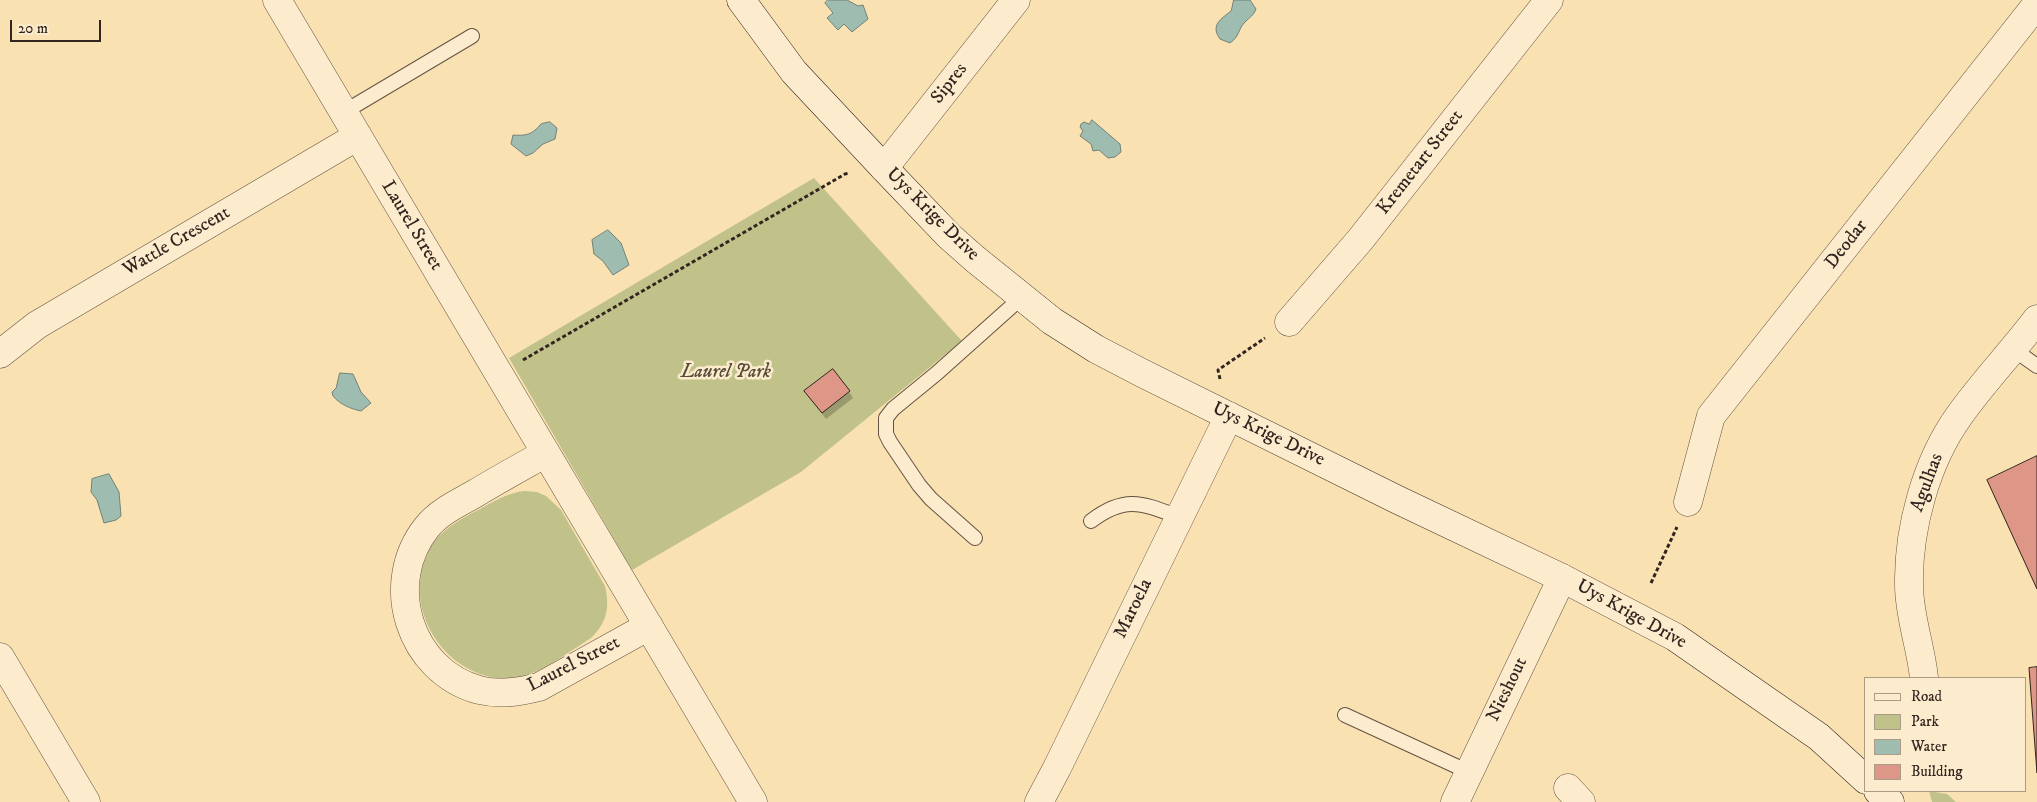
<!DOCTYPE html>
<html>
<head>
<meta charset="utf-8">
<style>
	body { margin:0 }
	#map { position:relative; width:2037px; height:802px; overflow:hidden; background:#fae1b2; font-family:"IM FELL DW Pica",serif }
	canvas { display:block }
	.legend { position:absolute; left:1864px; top:677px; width:162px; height:115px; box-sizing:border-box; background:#fceccd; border:1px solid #ab9c87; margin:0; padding:6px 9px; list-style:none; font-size:15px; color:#32241f }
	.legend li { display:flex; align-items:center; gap:10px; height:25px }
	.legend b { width:25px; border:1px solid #ab9c87 }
	.scale { position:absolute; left:10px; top:20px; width:91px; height:22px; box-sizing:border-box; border:2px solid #32241f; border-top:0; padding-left:6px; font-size:15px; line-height:18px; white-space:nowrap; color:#32241f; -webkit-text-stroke:4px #fceccd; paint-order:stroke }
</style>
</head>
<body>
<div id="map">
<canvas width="2037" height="802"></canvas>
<ul class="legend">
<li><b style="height:6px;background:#fceccd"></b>Road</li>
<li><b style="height:14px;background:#c0c28a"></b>Park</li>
<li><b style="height:14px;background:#9ebdb0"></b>Water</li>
<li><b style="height:14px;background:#de9687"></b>Building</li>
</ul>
<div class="scale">20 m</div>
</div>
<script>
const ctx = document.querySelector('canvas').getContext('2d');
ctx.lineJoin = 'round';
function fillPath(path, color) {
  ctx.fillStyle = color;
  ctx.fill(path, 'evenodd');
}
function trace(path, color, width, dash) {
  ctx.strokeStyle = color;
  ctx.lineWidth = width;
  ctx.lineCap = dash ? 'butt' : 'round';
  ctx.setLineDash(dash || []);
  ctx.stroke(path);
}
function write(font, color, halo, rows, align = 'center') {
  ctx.font = font + ' "IM FELL DW Pica",serif';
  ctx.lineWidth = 5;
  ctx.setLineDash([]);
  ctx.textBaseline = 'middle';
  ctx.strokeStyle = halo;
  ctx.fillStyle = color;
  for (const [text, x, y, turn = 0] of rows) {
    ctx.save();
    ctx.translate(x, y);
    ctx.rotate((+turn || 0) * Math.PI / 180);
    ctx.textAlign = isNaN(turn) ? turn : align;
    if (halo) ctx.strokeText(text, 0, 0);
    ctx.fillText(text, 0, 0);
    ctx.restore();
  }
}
fillPath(new Path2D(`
	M814,178L962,341L801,472L632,570L509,358Z
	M524,491L537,492L546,496L561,510L605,586C610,607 607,623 591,638C572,650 542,672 521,677C511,680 502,679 491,677C438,666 403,604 428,553C438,531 457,521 478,510C493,502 507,493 524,491Z
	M1929,791L1947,794L1956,802H1932Z`), '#c0c28a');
const water = new Path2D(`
	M828,0H847L858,6L863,5L868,19L852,32L844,24L838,30L827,18L833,13L825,3Z
	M1234,0H1250L1256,9C1254,15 1250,17 1245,22C1238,29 1240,36 1230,43L1220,39C1210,25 1221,19 1231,11Z
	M1092,120L1120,144L1121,152L1115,157L1108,158L1099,150L1093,151L1091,144L1080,136L1083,131L1080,127L1081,124L1084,122L1089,124Z
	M550,122L557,128L555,139L543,144L533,153L526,156L511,144L513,135C526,136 532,135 541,124Z
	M608,230L621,243L629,265L613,275L603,261L594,254L592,240Z
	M340,373L353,374L361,392L371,403L361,411C351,409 339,404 333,396L332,392L336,388Z
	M109,474L119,492L121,516L116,520L104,523L97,500L91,492L92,479Z`);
fillPath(water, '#9ebdb0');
trace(water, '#738076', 1);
fillPath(new Path2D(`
	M849,392L853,398L826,419L810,398Z`), '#0003');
const building = new Path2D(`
	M833,369L850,391L822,413L804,391Z
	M2037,456V589L1987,480Z
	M2037,667V773L2029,668Z`);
fillPath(building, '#de9687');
trace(building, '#32241f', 1);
const lane = new Path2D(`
	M344,112L472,36
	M2013,349L2037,366
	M1091,521C1125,495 1142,503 1179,517
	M975,538L931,499L919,485L890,442L886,434V418L893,409L937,373L1021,298
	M1345,715L1469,772`);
const street = new Path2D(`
	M277,0L753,802
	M884,168L1016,0
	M1289,322L1360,240L1549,0
	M0,354L37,325L358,136
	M546,453C523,466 499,479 476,493C459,503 440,511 427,527C382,583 409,671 479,690C500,695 519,692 539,687L649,626
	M1688,502L1711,416L2037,4
	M0,657L86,802
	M1924,678C1921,647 1909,616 1909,585C1908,529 1926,462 1959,416C1983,382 2012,352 2037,319
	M1568,788L1581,802
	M1039,802L1057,768L1229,416
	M1455,802L1562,578`);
const secondary = new Path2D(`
	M741,0L794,72L884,168L949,236L975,259L1052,321L1096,349L1142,373L1396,499L1562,578L1675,637L1819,737L1866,780
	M1878,791L1890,802`);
trace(lane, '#645344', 16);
trace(street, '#645344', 29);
trace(secondary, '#32241f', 29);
trace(new Path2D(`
	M523,360L845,174L849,173
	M1220,379L1218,370L1265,338
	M1651,583L1677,527`), '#32241f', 3, [4, 2.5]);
trace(lane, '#fceccd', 14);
trace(street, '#fceccd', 28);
trace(secondary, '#fceccd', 28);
write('19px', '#32241f', '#fceccd', [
	["Sipres",950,84,-52],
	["Kremetart Street",1421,163,-52],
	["Uys Krige Drive",932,215,45],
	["Laurel Street",411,226,59],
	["Wattle Crescent",177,242,-30],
	["Deodar",1847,245,-52],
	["Uys Krige Drive",1268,435,26],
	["Agulhas",1928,483,-70],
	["Maroela",1134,609,-64],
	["Uys Krige Drive",1631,615,29],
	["Laurel Street",574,665,-27],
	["Nieshout",1508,690,-64]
]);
write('italic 19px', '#564c3a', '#fceccd', [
	["Laurel Park",726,373]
]);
</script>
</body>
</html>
